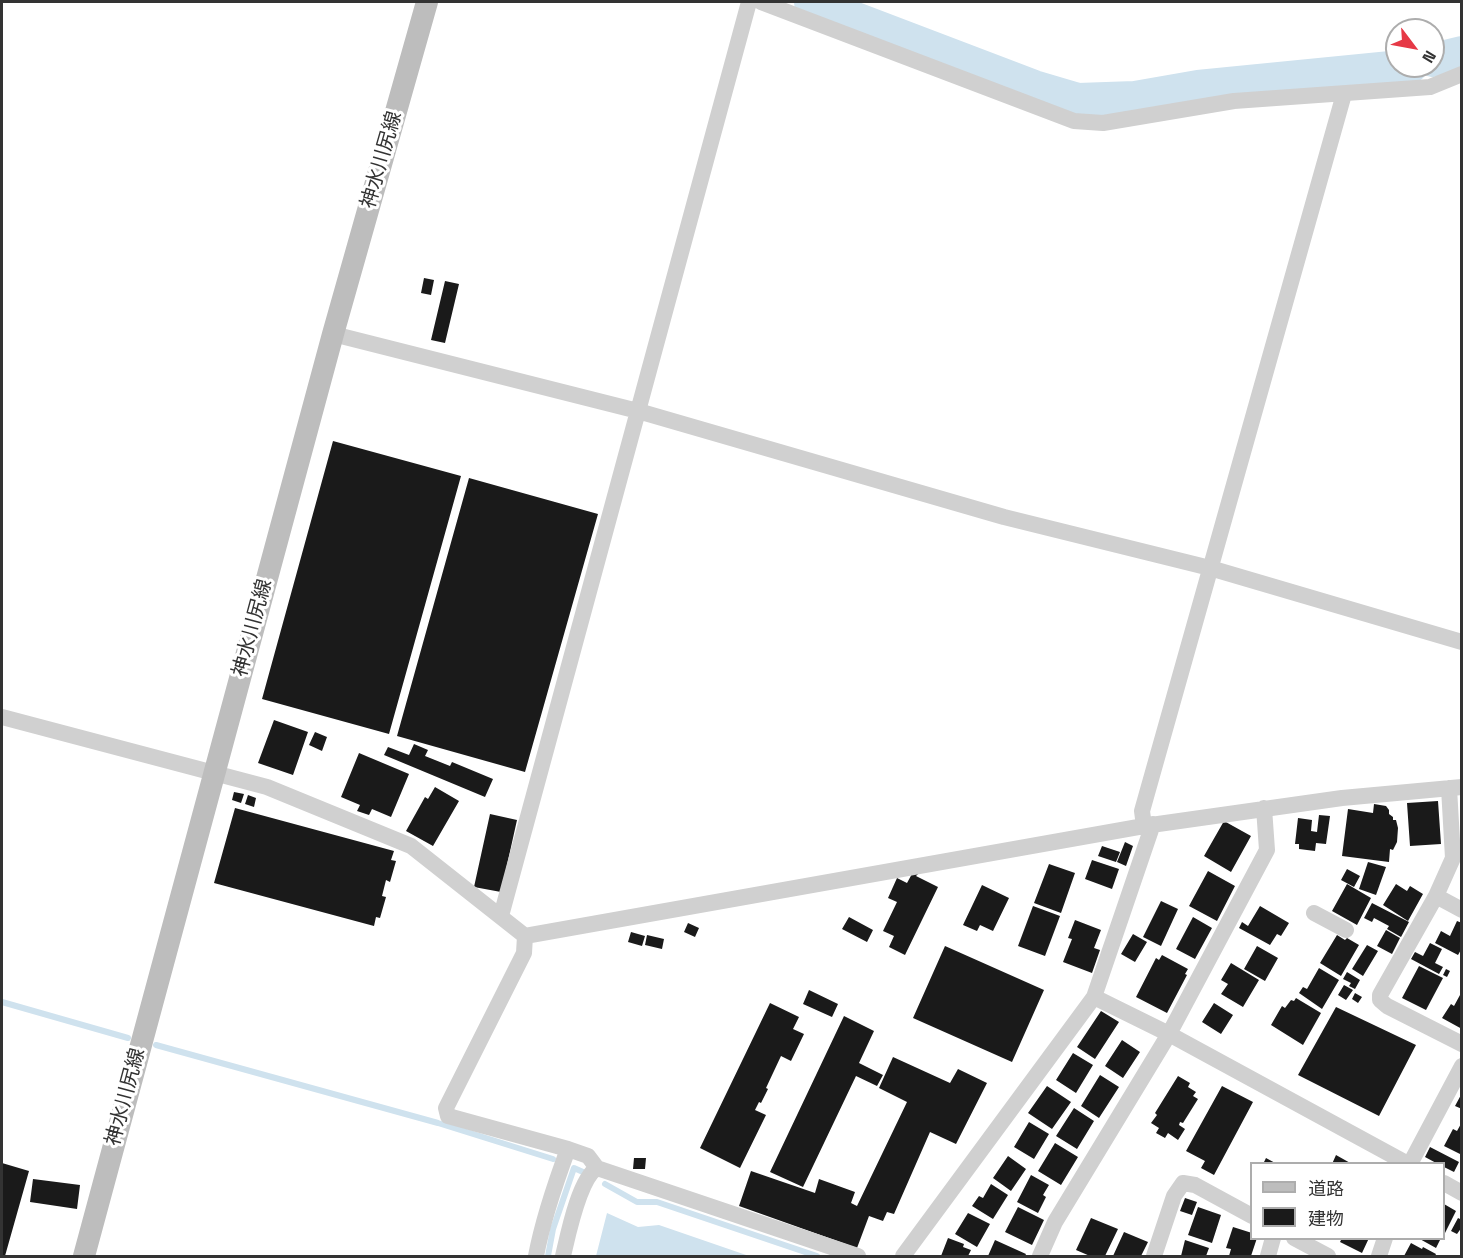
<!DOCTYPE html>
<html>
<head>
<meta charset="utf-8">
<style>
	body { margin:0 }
	#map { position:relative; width:1463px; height:1258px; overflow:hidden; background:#fff; font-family:"Space Grotesk","Noto Sans JP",sans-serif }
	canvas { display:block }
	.frame { position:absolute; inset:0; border:3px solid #333; pointer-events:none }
	.legend { position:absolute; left:1250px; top:1162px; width:195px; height:78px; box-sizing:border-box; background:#fff; border:2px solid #adadad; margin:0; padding:8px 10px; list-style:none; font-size:18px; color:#333 }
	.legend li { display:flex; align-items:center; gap:12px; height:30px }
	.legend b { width:30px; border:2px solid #adadad }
	.north { position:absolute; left:1385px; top:18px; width:60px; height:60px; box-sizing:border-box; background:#fff; border:2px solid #adadad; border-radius:50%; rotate:122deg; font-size:16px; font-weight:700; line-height:24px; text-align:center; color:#333 }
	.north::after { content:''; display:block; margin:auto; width:21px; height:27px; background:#e63946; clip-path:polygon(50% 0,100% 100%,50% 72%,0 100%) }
</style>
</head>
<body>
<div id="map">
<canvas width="1463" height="1258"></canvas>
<div class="frame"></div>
<ul class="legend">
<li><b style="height:8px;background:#bdbdbd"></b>道路</li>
<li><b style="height:16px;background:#1a1a1a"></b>建物</li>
</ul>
<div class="north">N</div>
</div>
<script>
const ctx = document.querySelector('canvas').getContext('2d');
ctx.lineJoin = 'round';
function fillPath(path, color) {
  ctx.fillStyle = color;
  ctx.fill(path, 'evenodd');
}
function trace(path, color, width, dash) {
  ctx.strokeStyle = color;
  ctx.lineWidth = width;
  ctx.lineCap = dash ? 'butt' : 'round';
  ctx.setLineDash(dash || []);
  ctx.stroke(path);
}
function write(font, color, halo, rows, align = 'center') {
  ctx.font = font + ' "Space Grotesk","Noto Sans JP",sans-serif';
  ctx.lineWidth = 6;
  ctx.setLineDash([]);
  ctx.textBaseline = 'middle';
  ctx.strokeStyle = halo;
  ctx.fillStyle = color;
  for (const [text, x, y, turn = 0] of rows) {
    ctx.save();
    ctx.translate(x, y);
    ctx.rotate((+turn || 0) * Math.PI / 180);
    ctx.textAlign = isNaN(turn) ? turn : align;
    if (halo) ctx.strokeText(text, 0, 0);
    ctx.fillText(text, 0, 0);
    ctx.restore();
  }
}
fillPath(new Path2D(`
	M607,1213L638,1227L659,1225L749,1256H596Z`), '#cfe2ee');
trace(new Path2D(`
	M2,1002L128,1038
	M156,1045L438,1123L553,1159
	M605,1184L637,1202H657L817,1256
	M548,1256L553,1229L574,1168L583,1172`), '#cfe2ee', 6);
trace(new Path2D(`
	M811,2L1034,87L1078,100L1135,98L1198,87L1411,66
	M1433,60L1462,53`), '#cfe2ee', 34);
fillPath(new Path2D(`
	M424,278L434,280L431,295L421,293Z
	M445,281L459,284L445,343L431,340Z
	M333,441L461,476L389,734L262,699Z
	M469,478L598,514L525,772L397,736Z
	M274,720L308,732L293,775L258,763Z
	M315,732L327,737L322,751L309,745Z
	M414,744L428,750L425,756L450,766L452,762L493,779L485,797L384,755L388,747L409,755Z
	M359,753L409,774L391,817L372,809L369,815L357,811L360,805L341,797Z
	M435,787L459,801L433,846L406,831L425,797L428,799Z
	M234,792L244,794L241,803L232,800Z
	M248,795L256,798L254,807L245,804Z
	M1438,801L1441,844L1410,846L1407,803Z
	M1374,804L1386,806L1389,810V814L1393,817V820H1396L1398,828L1397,842L1393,850L1390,849L1389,862L1342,856L1348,809L1373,813Z
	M235,808L394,851L391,860L396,861L390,882L386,880L382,896L386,897L380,918L376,917L374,926L214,883Z
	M490,814L517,820L501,892L474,887Z
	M1319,815L1330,816L1326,844L1316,843L1315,851L1299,849V844H1295L1298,818L1312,820L1311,831L1317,832Z
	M1224,821L1251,836L1231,872L1204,856Z
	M1125,842L1133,846L1126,866L1117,862Z
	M1102,846L1120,852L1116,862L1098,856Z
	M1092,860L1119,869L1112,889L1085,879Z
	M1368,862L1386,867L1376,895L1359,889Z
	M1049,864L1075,873L1061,913L1034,903Z
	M1347,869L1360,876L1354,887L1341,880Z
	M1208,871L1235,886L1217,921L1189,906Z
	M913,872L918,874L916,876L938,887L905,955L889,947L894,936L883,931L897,902L888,898L897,878L907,883Z
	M1347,884L1371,898L1357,925L1332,911Z
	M1396,884L1407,891L1410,886L1423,894L1408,921L1383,905Z
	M982,885L1009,898L993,931L980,925L977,931L963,925Z
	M1161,901L1178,909L1161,946L1143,937Z
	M1372,903L1409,922L1401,937L1387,929L1389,926L1374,918L1372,922L1364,918Z
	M1033,906L1060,916L1045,956L1018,946Z
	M1260,906L1289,923L1281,936L1277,934L1270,945L1239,928L1242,922L1248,926Z
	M849,917L873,930L867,942L842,929Z
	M1193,917L1212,928L1195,959L1176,949Z
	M1075,920L1101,930L1094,948L1100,950L1092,973L1063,962L1072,939L1068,938Z
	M1457,921L1462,923V948L1458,955L1435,943L1441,931L1450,936Z
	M688,923L699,928L695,937L684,932Z
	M1386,930L1400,938L1392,954L1377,946Z
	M631,932L645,936L642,946L628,942Z
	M1133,934L1147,942L1135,962L1121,954Z
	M647,935L664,939L662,949L645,945Z
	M1337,935L1345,940L1347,938L1359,945L1341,976L1320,963Z
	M1430,943L1442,949L1435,963L1443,967L1439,974L1411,959L1415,952L1423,956Z
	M1367,945L1378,951L1363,976L1352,969Z
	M945,946L1044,990L1012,1062L913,1018Z
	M1257,946L1278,958L1265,981L1244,969Z
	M1162,955L1188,969L1185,974L1187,975L1167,1013L1136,997L1156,958L1159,960Z
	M1231,963L1259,980L1243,1007L1221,994L1228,984L1221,980Z
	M1419,966L1443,978L1426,1010L1402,998Z
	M1319,968L1339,980L1322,1009L1299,993L1303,987L1307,989Z
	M1446,969L1450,971L1447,977L1443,975Z
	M1347,972L1360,980L1355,989L1349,986L1351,983L1343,979Z
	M1344,985L1353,990L1346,1000L1338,995Z
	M809,990L838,1004L832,1017L803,1004Z
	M1355,993L1362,997L1358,1003L1352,999Z
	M1460,995L1462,996V1029L1442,1018L1451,1004L1454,1006Z
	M1296,998L1321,1013L1303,1045L1271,1025L1282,1006L1285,1008L1291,1000L1294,1001Z
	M770,1003L799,1017L793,1029L804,1034L791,1061L781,1056L766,1088L768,1089L761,1103L759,1102L755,1110L766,1115L740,1168L700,1148Z
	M1214,1003L1233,1015L1221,1034L1202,1022Z
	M1336,1007L1416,1045L1379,1116L1298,1075Z
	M1101,1011L1119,1022L1095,1059L1077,1047Z
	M844,1016L874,1031L859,1063L883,1075L877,1086L856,1076L803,1187L770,1172Z
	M1122,1040L1140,1052L1123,1078L1105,1066Z
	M1073,1053L1093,1065L1076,1093L1056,1080Z
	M893,1057L950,1083L958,1069L987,1083L956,1144L930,1132L894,1214L887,1212L883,1221L869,1216L857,1248L739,1206L751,1171L815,1193L819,1179L855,1192L851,1203L857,1206L907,1102L879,1088Z
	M1100,1075L1119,1087L1099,1118L1081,1106Z
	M1178,1076L1190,1083L1188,1087L1196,1092L1193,1096L1198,1099L1183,1123L1180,1122L1179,1125L1185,1129L1178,1140L1168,1133L1165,1138L1156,1133L1159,1128L1151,1123L1157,1115L1155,1113Z
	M1047,1086L1071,1102L1052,1129L1028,1113Z
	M1222,1086L1253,1102L1214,1175L1201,1168L1205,1161L1186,1151Z
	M1462,1093V1109L1455,1106Z
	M1074,1108L1094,1121L1077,1149L1056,1136Z
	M1029,1122L1049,1134L1034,1159L1014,1147Z
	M1462,1122V1155L1444,1146L1453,1129L1457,1131Z
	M1055,1143L1078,1157L1061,1185L1038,1171Z
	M1430,1147L1459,1162L1454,1172L1444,1167V1164H1438L1425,1157Z
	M1336,1155L1352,1164H1332Z
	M1008,1156L1026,1169L1011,1191L993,1178Z
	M634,1158H646L645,1169H633Z
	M1266,1158L1277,1164H1263Z
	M2,1163L29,1171L5,1256L2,1255Z
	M1031,1175L1049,1185L1043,1195L1046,1197L1038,1213L1017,1202Z
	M33,1179L80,1185L77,1209L30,1202Z
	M991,1184L1008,1195L993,1219L972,1206L979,1196L983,1198Z
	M1185,1198L1197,1202L1192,1215L1180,1211Z
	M1444,1204L1456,1211L1444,1235Z
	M1018,1207L1044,1220L1032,1245L1005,1232Z
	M1198,1207L1221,1215L1212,1243L1188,1235Z
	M968,1213L990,1224L977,1247L955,1234Z
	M1091,1218L1118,1229L1105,1256H1090L1076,1250Z
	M1458,1218L1462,1220V1227L1457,1234L1451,1231Z
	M1233,1227L1252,1233V1238H1257L1251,1256H1229L1231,1249L1226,1248Z
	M1124,1232L1148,1242L1141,1256H1113Z
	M948,1238L964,1244L963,1247L971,1250L968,1256H941Z
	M1342,1238H1369L1362,1253L1340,1242Z
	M1418,1238H1441L1436,1248Z
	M995,1240L1026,1254L1025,1256H988Z
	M1185,1240L1209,1248L1206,1256H1181Z
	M1411,1243L1422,1249L1423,1247L1436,1254L1435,1256H1404Z`), '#1a1a1a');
trace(new Path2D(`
	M761,2L1074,121L1103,123L1234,101L1430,87L1462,74
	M333,334L638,411L1004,517L1210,568L1462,642
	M2,717L267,787L372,830L411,846L525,936L1144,826L1342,798L1462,787
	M1449,788L1453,858L1436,896L1380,995V1000L1387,1006L1462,1044
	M1144,826L1142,811L1344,94
	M1436,896L1462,910
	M1314,913L1346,930
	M501,916L749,2
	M525,936L524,953L446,1108L448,1116L568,1149L588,1156L597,1168L858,1256
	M1094,997L1169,1034L1408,1164
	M1410,1164L1462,1066
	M1444,1183L1462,1193
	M1294,1238L1328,1256
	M536,1256C543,1219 555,1184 568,1149
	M563,1256C568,1235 579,1179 597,1168
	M903,1256L1094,997L1153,824
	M1040,1256L1055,1222L1169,1034L1267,850L1264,808
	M1154,1256L1174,1196L1183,1183L1195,1185L1252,1216
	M1268,1256L1273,1238
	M1379,1256L1385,1238`), '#d0d0d0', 16);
trace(new Path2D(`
	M84,1256L333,334L427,2`), '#bdbdbd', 22);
write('20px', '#333', '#fff', [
	["神水川尻線",382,160,-74],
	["神水川尻線",253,628,-75],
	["神水川尻線",126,1097,-75]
]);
</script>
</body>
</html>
